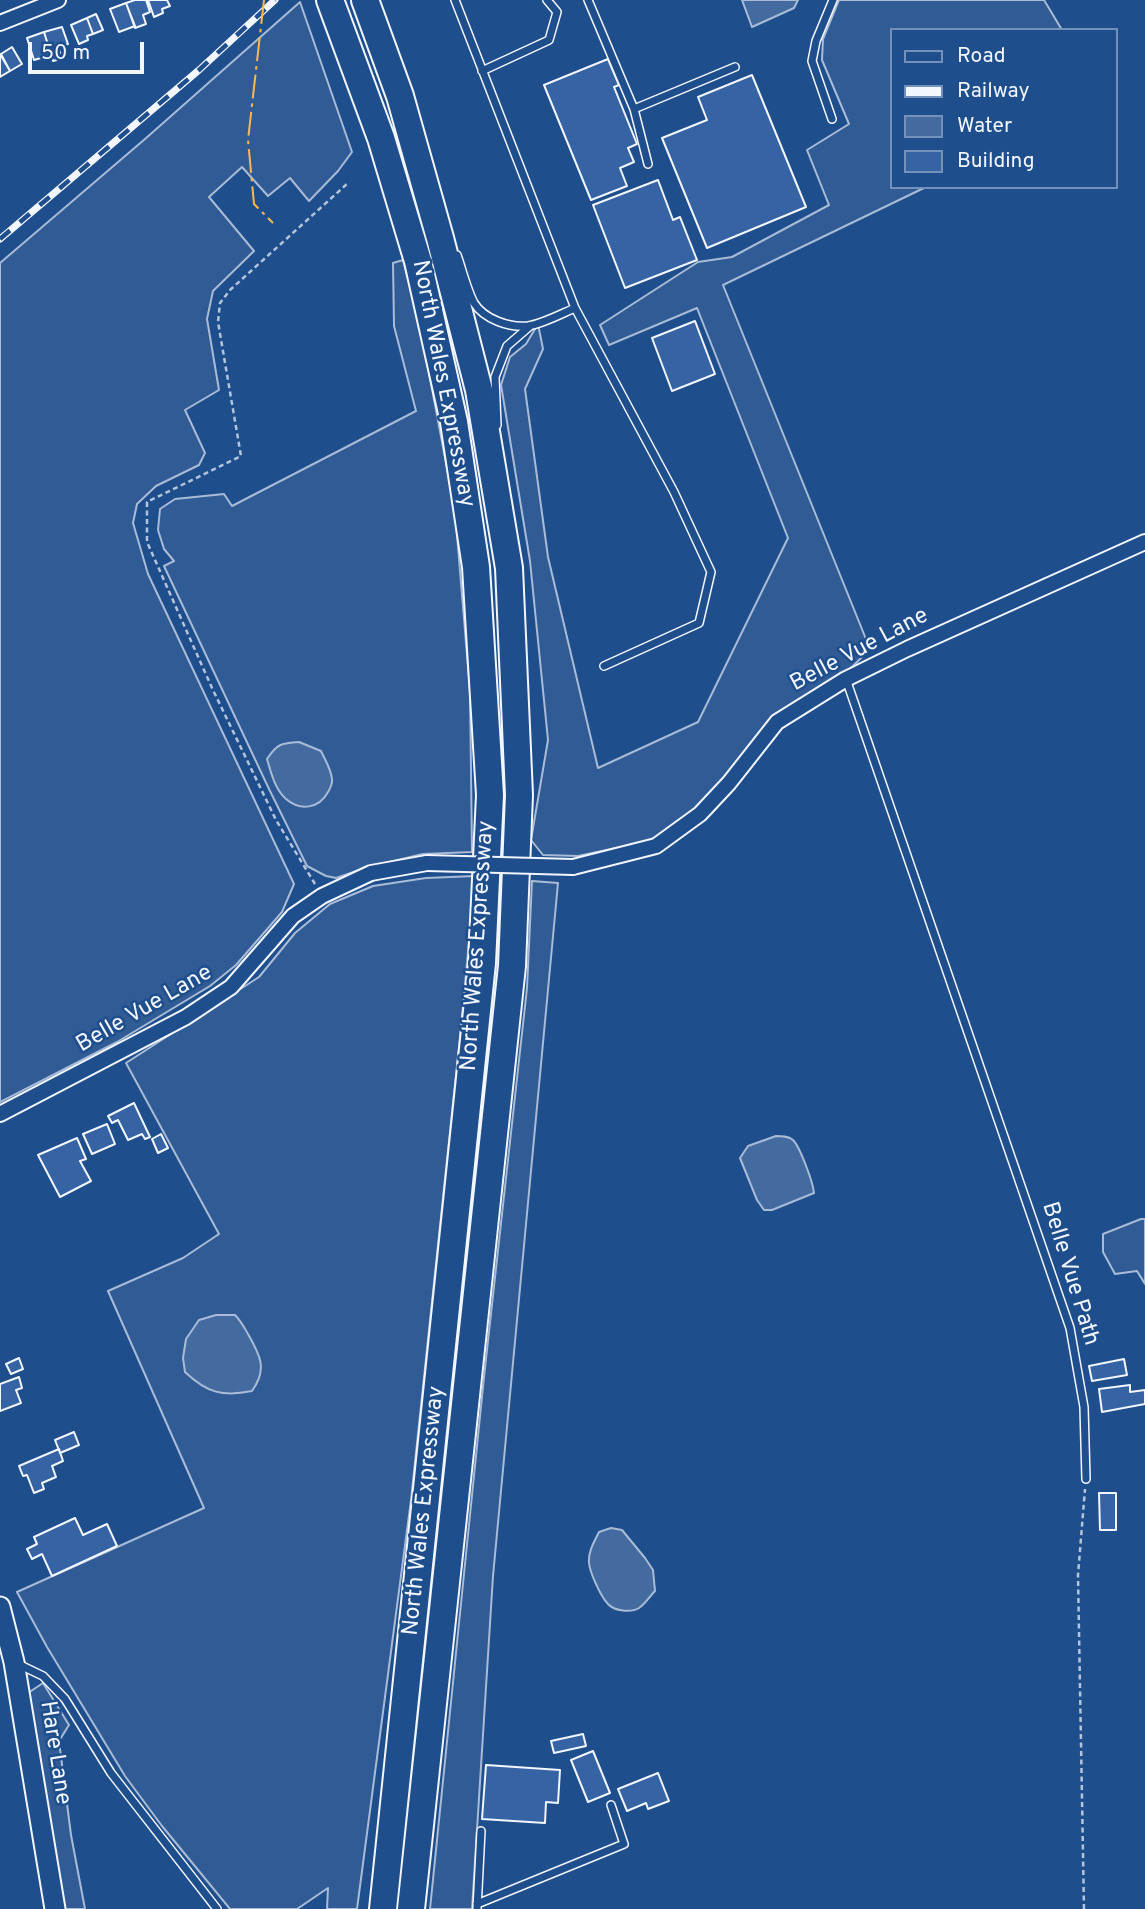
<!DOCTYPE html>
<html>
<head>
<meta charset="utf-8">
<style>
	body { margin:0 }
	#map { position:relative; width:1145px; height:1909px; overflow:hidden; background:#1f4e8c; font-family:Overpass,sans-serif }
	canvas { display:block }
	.legend { position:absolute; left:890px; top:28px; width:228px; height:161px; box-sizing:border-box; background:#1f4e8c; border:2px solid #7391ba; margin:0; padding:9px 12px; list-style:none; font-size:21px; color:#f2f6ff }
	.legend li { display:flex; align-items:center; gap:14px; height:35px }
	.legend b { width:35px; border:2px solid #7391ba }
	.scale { position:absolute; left:28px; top:42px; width:116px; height:32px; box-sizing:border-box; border:4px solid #f2f6ff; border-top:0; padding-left:9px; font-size:21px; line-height:24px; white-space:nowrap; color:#f2f6ff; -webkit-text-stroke:5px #1f4e8c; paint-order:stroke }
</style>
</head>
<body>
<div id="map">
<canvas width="1145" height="1909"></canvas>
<ul class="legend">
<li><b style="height:9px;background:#1f4e8c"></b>Road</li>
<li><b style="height:9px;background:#f2f6ff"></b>Railway</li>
<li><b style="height:19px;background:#446ba0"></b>Water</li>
<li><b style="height:19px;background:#3563a3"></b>Building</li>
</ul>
<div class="scale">50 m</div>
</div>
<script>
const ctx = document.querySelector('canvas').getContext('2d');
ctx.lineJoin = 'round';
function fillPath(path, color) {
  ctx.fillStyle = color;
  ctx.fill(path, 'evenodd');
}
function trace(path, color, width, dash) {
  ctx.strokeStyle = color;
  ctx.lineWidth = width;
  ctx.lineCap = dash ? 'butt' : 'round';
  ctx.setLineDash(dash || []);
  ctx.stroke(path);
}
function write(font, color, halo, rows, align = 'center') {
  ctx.font = font + ' Overpass,sans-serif';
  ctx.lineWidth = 5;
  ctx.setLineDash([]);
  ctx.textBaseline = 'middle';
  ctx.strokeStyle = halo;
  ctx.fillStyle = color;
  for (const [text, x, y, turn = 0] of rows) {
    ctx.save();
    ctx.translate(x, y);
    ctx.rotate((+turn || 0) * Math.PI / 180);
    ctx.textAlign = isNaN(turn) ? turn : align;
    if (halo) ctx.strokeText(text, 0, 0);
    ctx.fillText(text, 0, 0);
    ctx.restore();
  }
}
const built = new Path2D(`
	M839,0H1044L1062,30H891V187H926L723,285L870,649L844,675L772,719L734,769L696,809L654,840L578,856L543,855L531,840L548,740L530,561L501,385L510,357L526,344L538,324L543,349L525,389L548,557L598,768L698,722L788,538L697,308L609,345L600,325L698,262L732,257L829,205L807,150L849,124L822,60L823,39Z
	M300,2L352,152L338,171L309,201L290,178L268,196L242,167L209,197L254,251L213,291L207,319L219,390L185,410L205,453L199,465L156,486L137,504L133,523L148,574L294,884L282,912L236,965L210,986L117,1042L0,1102V263L145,139Z
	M403,260L420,325L455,511L470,691L472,852L423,854L368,867L336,878L326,876L307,866L269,789L164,566L174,561L164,549L158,530L160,509L175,499L224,494L232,506L416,411L394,326L393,263Z
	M475,876L461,1028L411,1500L357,1909H327L328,1888L297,1909H230L162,1826L125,1776L47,1647L17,1592L204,1508L108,1291L183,1258L219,1234L126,1063L259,977L295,933L330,904L373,886L426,878Z
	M532,881L558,883L493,1576L472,1909H430L484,1377L527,988Z
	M1141,1219H1145V1284L1137,1271L1115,1274L1103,1252V1234Z
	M43,1683L69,1725L59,1741L71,1835L85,1909H65L57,1871L28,1693Z`);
fillPath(built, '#305b95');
trace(built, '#a8bbd7', 2);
const water = new Path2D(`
	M742,0H798L794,8L752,27Z
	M299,742L321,751C325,760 333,772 332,782C332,784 329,791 328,792C319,809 300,811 286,799C275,789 271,773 267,759C277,744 281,743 299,742Z
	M776,1136C782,1136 788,1136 793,1140C800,1147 813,1182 814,1193L772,1210H764L757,1200L740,1158L748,1146Z
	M216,1315H235C241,1321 244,1327 248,1334C260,1355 268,1369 252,1391C223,1397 207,1393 185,1372L183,1358L186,1339L199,1320Z
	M611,1528L622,1530L645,1558L653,1570L655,1591C650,1596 645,1604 639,1608C631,1613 614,1611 608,1604C601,1597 590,1573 589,1563C588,1552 594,1542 599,1532Z`);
fillPath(water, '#446ba0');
trace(water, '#a8bbd7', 2);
const building = new Path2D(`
	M135,0H146L150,12L143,15L146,24L135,28L126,3Z
	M148,0H167L170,6L162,9L163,13L154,17Z
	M126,3L135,26L119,32L110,9Z
	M96,14L103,30L93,34L87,18Z
	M87,18L93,34L87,36L88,40L79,44L71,25Z
	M62,27L68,44L58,47L60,53L55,55L57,60L53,61L44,32Z
	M44,32L51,55L34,60L27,38Z
	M12,47L22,64L10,71L1,54Z
	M0,54L10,71L0,77Z
	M608,59L619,85L614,87L637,144L628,148L634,162L620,168L627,186L591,200L544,85Z
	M752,75L806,207L707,248L662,138L707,120L698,97Z
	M658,180L673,220L680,217L697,260L625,288L593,205Z
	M695,321L715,374L672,391L652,338Z
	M134,1103L150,1137L145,1139L142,1134L128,1140L118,1120L112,1123L108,1116Z
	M107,1124L115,1144L92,1154L83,1134Z
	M161,1134L168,1148L158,1153L152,1139Z
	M77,1138L86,1159L80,1161L91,1181L60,1197L38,1155Z
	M19,1358L23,1369L11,1374L6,1364Z
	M1124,1359L1127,1375L1092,1381L1089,1366Z
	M19,1377L22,1388L16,1390L21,1403L0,1411V1384Z
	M1130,1385V1392L1145,1390V1404L1102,1412L1099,1389Z
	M74,1432L79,1445L60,1453L55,1440Z
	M59,1449L63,1461L52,1466L56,1477L42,1483L44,1489L34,1493L27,1475L23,1476L19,1466Z
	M1099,1493H1116V1530H1100Z
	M75,1518L83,1535L107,1524L117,1546L52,1576L42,1554L32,1559L27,1549L37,1544L34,1537Z
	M583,1734L586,1746L554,1753L551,1741Z
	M593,1751L610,1793L588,1802L571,1760Z
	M486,1765L560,1770L558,1803L546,1802L545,1823L482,1819Z
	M658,1773L669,1801L648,1809L646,1803L627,1811L618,1789Z`);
fillPath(building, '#3563a3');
trace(building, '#f2f6ff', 2);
const lane = new Path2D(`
	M455,0L575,308L674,492L711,572L699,623L604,666
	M588,0L634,109L648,164
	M482,71L549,40L557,12L547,0
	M634,109L735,67
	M832,119L812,61L816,41L833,0
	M457,255C462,269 467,290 474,303C484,319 509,328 528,326C542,324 561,314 575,308
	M497,425L495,377L507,346L530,326
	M846,679L1070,1328L1084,1407L1086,1479
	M18,1664L43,1676L65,1699L111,1773L217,1909
	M477,1904L624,1844L611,1805
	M477,1909L481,1831`);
const street = new Path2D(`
	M0,23L58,0
	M573,867L656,846L700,814L729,783L777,722L846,679L907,649L1145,542
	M0,1114L186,1017L231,987L293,916L322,896L371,873L427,863`);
const secondary = new Path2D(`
	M0,1607L14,1662L55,1909`);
const highway = new Path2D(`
	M330,0L381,138L418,261L454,422L476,567L490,795L482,963L383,1909
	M365,0L400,96L440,238L479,390L509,568L519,795L512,966L411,1909`);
trace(lane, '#f2f6ff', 10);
trace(street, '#f2f6ff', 18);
trace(secondary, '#f2f6ff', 23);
trace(highway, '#f2f6ff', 30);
trace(new Path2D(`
	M315,884L276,820L212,688L147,542V502L241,456L218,322L220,303L230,290L348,183
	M1084,1909L1078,1575L1085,1489`), '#b3c4dc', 2.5, [5, 3.5]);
trace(lane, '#1f4e8c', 7);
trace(street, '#1f4e8c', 14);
trace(secondary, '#1f4e8c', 19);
trace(highway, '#1f4e8c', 26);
const rail = new Path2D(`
	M0,239L199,70L275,0`);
trace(rail, '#f2f6ff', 7);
trace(rail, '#1f4e8c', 4.5, [13]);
const streetBridge = new Path2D(`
	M427,863L573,867`);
trace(streetBridge, '#f2f6ff', 18, []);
trace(streetBridge, '#1f4e8c', 14);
trace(new Path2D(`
	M264,0L248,140L254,204L273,223`), '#ffb74d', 2, [24, 5, 3.5, 5]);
write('23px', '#f2f6ff', '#1f4e8c', [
	["North Wales Expressway",442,384,79],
	["Belle Vue Lane",860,651,-28],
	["North Wales Expressway",479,946,-86],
	["Belle Vue Lane",145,1010,-30],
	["Belle Vue Path",1069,1274,73],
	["North Wales Expressway",425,1511,-84],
	["Hare Lane",54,1753,81]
]);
</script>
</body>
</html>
